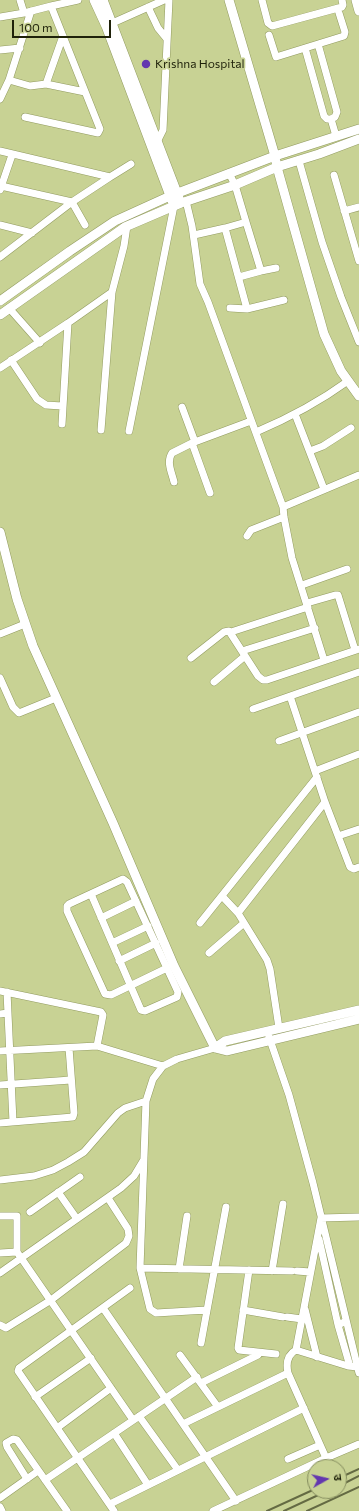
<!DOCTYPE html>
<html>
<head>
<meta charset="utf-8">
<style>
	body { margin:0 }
	#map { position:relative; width:359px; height:1511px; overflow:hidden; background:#c8d294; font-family:Commissioner,"Noto Sans Devanagari",sans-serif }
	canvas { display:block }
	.north { position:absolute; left:307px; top:1459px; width:40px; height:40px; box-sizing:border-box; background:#c8d294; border:1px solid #848c5d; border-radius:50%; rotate:82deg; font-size:11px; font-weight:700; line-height:16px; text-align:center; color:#1f220a }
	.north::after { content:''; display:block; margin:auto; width:14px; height:18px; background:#6337af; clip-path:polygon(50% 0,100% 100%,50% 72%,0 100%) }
	.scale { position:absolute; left:12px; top:20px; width:99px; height:18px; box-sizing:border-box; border:2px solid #1f220a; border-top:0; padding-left:5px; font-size:12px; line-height:14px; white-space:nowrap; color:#1f220a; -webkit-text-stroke:3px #c8d294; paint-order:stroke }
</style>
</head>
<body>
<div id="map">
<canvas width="359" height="1511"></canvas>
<div class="north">उ</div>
<div class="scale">100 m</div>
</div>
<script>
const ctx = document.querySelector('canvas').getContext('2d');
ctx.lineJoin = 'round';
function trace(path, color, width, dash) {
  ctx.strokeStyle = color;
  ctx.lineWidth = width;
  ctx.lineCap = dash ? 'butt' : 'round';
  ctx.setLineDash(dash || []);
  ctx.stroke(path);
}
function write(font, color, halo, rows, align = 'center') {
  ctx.font = font + ' Commissioner,sans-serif';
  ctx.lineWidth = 3.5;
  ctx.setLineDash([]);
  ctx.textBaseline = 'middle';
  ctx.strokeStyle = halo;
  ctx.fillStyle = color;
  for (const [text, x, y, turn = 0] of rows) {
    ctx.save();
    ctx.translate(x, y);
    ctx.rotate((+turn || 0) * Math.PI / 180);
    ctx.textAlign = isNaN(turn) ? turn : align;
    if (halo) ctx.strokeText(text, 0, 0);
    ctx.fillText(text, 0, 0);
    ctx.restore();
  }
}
const minor = new Path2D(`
	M20,0L24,13L51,6
	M262,0L268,23L272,26L342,7L343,5L342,0
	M148,7L158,28L167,39
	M31,11L9,80L30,86L46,84
	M0,17L24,13
	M108,25L164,0
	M269,35L276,57L344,36L345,32L339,13
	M63,36L46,84L85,92
	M305,48L324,116L327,119H331L335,117L337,112L318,44
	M0,50L20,48
	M0,99L9,80
	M25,117L98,133L100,129L51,6L78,0
	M331,119L336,136
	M157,142L163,130L169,0
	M0,151L110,177L131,164
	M299,161L322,242L341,297L359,342
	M229,173L235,185L246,222
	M334,175L359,261
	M1,186L72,202L85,225
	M0,190L12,155
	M186,201L192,226L200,284L208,302L283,507L284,517L292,558L324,660
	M344,211L359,207
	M0,225L32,233
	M194,235L225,228
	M0,257L72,202L110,177
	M261,271L276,268
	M239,277L261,271L246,222L225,228L247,309
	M9,308L40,343
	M230,308L247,309L284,300
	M11,360L37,399L46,405L62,406
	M0,368L68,323
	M182,407L195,442
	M295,414L324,489
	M62,424L68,323L112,292
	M101,430L112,292L124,246L127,226
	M129,431L174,206
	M256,432C289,418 319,402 348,381
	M192,443L210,493
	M310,451L323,446L351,428
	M174,482C172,473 166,462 172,453L192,443L251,421
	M283,507L359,475
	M247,536L251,530L284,517
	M302,585L347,569
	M307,603L335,595H338L355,650
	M231,632L308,607
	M0,634L25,624
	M242,651L315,628
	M191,658L224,632L229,631L258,676L263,680H267L359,649
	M0,678L13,707L19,713L56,698
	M214,682L245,656
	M290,696L325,802L350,867L354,869L359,867
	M253,709L359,672
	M279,741L359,712
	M315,771L359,754
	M338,836L359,829
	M91,894L141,1010L145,1011L177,997L178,992L127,882L123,879L69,904L67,906V911L105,994L111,995L167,968
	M222,896L238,913
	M101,918L136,901
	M200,923L317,777
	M112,943L148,926
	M209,953L244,923
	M119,961L156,943
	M0,991L101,1012L103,1015L97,1046
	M7,992L13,1122
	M0,1014L8,1013
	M279,1028L270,969L267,960L238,913L325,802
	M269,1037L289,1095L313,1183L359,1373
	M0,1051L97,1046L163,1066
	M0,1085L71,1080
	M0,1123L73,1117L74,1113L69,1048
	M0,1180L34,1176L53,1170L68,1162L84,1152L118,1113L125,1108L146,1101
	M58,1192L77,1219
	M30,1212L80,1177
	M0,1216H17V1252L133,1420
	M319,1239L338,1325
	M0,1253L17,1252
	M140,1268L292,1271
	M179,1269L187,1216
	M249,1270L238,1348L239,1350L276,1354
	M272,1271L283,1204
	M297,1271L310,1272
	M0,1273L121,1188L134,1176L143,1161
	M103,1308L236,1501
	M305,1309L317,1357
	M207,1310L156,1313L150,1309L140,1268L146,1101L153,1079L163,1066L177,1059L215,1048
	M243,1310L283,1317
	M287,1317L302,1319
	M342,1323L338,1325L349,1363L348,1366L358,1367
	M0,1325L6,1328L51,1300L126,1243L129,1236L128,1229L108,1198
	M201,1343L226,1207
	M296,1350L348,1366
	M180,1355L218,1407
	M201,1383L258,1355
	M35,1397L91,1358
	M139,1416L178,1470
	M183,1424L288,1373
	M57,1428L111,1388
	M114,1433L148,1485
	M326,1458L288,1373C286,1364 287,1355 296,1350L321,1218L359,1217
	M288,1459L320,1445
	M27,1479L7,1447L6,1443L13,1439L17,1440L67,1511
	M45,1480L197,1377
	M0,1498L38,1471
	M110,1504L304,1408
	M0,1507L2,1511
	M114,1511L18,1371L19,1368L130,1288
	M213,1511L326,1458L359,1444`);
const tertiary = new Path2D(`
	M94,0L106,26L172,201
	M103,0L179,198
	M229,0L275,156L277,167L324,334L341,371L359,396
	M356,0L359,11
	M0,301L70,251L115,221L170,196L275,156L359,129
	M0,315L125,227L181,203L235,185L277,167L319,154L359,139
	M0,532L17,599L33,646L113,823L174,966L215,1048L227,1051L359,1019
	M215,1048L225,1041L359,1010`);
trace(minor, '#929b60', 8);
trace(tertiary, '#929b60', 10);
trace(minor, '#fff', 7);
trace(tertiary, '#fff', 9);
trace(new Path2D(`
	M339,1478L359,1469
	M339,1486L359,1476
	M267,1511L315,1489
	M284,1511L327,1491
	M307,1511L359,1487`), '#646a43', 2);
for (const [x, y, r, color] of [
	[146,64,5,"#6337af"]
]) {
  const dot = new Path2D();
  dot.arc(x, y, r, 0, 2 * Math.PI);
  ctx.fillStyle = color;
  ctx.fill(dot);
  trace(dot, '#c8d294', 1.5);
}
write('12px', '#1f220a', '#c8d294', [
	["Krishna Hospital",155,64]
], 'left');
</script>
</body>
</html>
